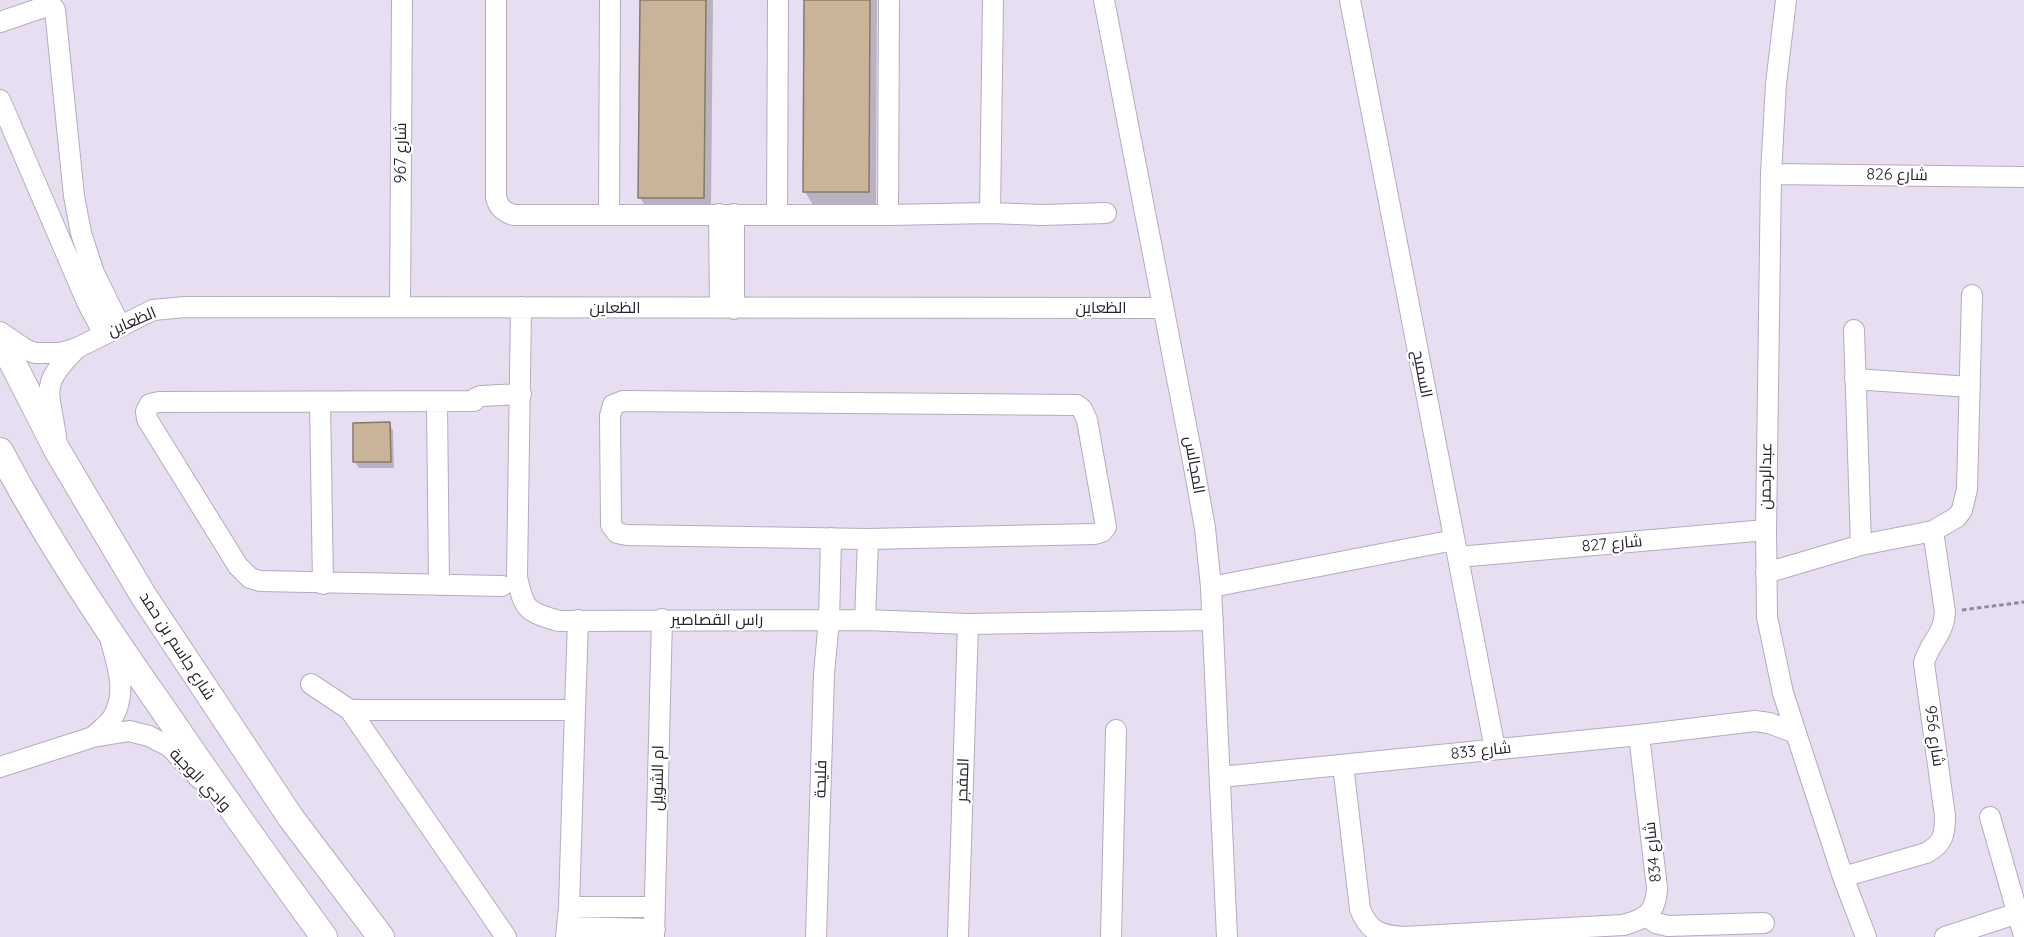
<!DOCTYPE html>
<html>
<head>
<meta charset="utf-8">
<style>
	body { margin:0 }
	canvas { display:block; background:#e8def2 }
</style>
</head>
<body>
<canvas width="2024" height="937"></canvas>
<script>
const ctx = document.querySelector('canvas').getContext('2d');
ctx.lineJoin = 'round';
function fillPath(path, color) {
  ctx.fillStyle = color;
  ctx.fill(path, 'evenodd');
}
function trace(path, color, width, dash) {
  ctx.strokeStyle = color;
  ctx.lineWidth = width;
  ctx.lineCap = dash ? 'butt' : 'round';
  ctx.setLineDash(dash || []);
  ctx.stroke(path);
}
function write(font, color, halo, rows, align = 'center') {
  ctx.font = font + ' Quicksand,Cairo,sans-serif';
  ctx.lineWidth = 4.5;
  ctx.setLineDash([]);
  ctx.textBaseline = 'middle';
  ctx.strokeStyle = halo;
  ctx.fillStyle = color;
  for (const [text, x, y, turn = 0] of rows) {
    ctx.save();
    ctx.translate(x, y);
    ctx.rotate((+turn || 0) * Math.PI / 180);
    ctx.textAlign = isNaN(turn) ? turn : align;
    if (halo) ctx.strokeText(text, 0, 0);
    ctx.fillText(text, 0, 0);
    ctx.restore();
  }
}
fillPath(new Path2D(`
	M642,0H713L711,211H648L640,197Z
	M806,0H877L876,205H813L805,192Z
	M389,424L393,430L394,468H359L355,462Z`), '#0003');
const building = new Path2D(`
	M640,0H706L704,198H638Z
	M804,0H870L869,192H803Z
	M390,422L391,462H353V423Z`);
fillPath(building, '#c9b499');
trace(building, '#857969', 1.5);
const minor = new Path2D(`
	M496,0V197C498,207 503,212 514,215H888L990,213L993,0
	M1104,0L1192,456L1205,528L1211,587L1227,937
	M1350,0L1495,749
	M1786,0L1776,84L1771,174L1766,530L1767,617L1783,693L1796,733L1843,877L1866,937
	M0,22L47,6H52L55,10L74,196L81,233L94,273L120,326
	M0,100L87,302L104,334
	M1771,174L2024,177
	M990,213L1043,215L1106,213
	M609,214L610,0
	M719,214L720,308
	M734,214V309
	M777,214L778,0
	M888,215L889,0
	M400,307L402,0
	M521,307L517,577C524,610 527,612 559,621L865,620L968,624L1213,620
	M1854,330L1861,545
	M0,332L25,349L35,353H60L77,348L153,310L185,307L1163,308
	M1855,379L1970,387
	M623,401L1077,405L1082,409L1087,420L1106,527L1102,532L1095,534L868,539L627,535L617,533L611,525L610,416L613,405Z
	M437,402L439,585
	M320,403L323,584
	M56,437C49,388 39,386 77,348
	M1458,557L1766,530
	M1766,573L1861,545L1933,531L1957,517L1962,510L1967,489L1972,295
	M502,586L260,581L250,578L238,566L147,419L146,411L150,404L159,402L474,401L476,398L481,396L521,394
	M1211,587L1454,540
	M865,620L868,539
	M311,684L350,710L506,937
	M350,710H575L569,907L566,937
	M575,710L578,620
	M93,737C99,731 109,724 113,717C127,692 118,667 111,642
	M1343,765L1360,909C1369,932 1380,935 1403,937L1623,925C1646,919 1656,913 1657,888L1639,735
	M0,767L93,737L129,731L149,736L170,747L200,779
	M1221,777L1639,735L1755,721L1769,723L1796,733
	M1990,817L2024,936
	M1843,877L1926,853C1943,844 1945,835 1945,816L1924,663C1929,643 1944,635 1945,612L1933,531
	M569,907H655
	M1646,916L1656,923L1668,926L1764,923
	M567,927L655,929
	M654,937L662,619
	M816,937L824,673L829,621L831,538
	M958,937L968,624
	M1111,937L1116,730
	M1945,937L2018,913`);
const major = new Path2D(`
	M0,338L57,450L143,595L291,818L381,937
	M0,451C46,538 101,621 158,702C212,781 267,859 324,937`);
trace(minor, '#b5abbe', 22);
trace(major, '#b5abbe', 28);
trace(new Path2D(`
	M1962,610L2024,602`), '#918a99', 3, [4.5, 3]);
trace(minor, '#fff', 20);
trace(major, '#fff', 26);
write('16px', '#252229', '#fff', [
	["شارع 967",401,153,-90],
	["شارع 826",1897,175,1],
	["الظعاين",615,308],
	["الظعاين",1101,308],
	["الظعاين",132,322,-23],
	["السميح",1422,374,79],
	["المجالس",1194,465,80],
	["عبدالرحمن",1766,476,-89],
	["شارع 827",1612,544,-5],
	["راس القصاصير",717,620],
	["شارع جاسم بن حمد",177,646,57],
	["شارع 956",1934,736,82],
	["شارع 833",1481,751,-6],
	["ام الشويل",658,778,-89],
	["فليحة",821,779,-88],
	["وادي الوجبة",200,780,46],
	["المفجر",963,780,-88],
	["شارع 834",1653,852,-96]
]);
</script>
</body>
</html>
